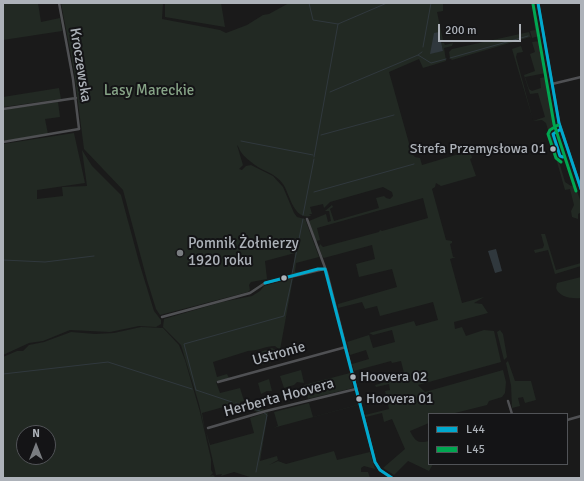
<!DOCTYPE html>
<html>
<head>
<meta charset="utf-8">
<style>
	body { margin:0 }
	#map { position:relative; width:584px; height:481px; overflow:hidden; background:#1a1a1a; font-family:Signika,sans-serif }
	canvas { display:block }
	.frame { position:absolute; inset:0; border:4px solid #adb2b9; pointer-events:none }
	.legend { position:absolute; left:428px; top:413px; width:140px; height:52px; box-sizing:border-box; background:#141416; border:1px solid #515357; margin:0; padding:5px 7px; list-style:none; font-size:12px; color:#adb2b9 }
	.legend li { display:flex; align-items:center; gap:8px; height:20px }
	.legend b { width:20px; border:1px solid #515357 }
	.north { position:absolute; left:16px; top:425px; width:40px; height:40px; box-sizing:border-box; background:#141416; border:1px solid #515357; border-radius:50%; rotate:0deg; font-size:11px; font-weight:700; line-height:16px; text-align:center; color:#adb2b9 }
	.north::after { content:''; display:block; margin:auto; width:14px; height:18px; background:#7a7d81; clip-path:polygon(50% 0,100% 100%,50% 72%,0 100%) }
	.scale { position:absolute; left:438px; top:24px; width:83px; height:18px; box-sizing:border-box; border:2px solid #adb2b9; border-top:0; padding-left:5px; font-size:12px; line-height:14px; white-space:nowrap; color:#adb2b9; -webkit-text-stroke:3px #141416; paint-order:stroke }
</style>
</head>
<body>
<div id="map">
<canvas width="584" height="481"></canvas>
<div class="frame"></div>
<ul class="legend">
<li><b style="height:5px;background:#00a9ce"></b>L44</li>
<li><b style="height:5px;background:#00a651"></b>L45</li>
</ul>
<div class="north">N</div>
<div class="scale">200 m</div>
</div>
<script>
const ctx = document.querySelector('canvas').getContext('2d');
ctx.lineJoin = 'round';
function fillPath(path, color) {
  ctx.fillStyle = color;
  ctx.fill(path, 'evenodd');
}
function trace(path, color, width, dash) {
  ctx.strokeStyle = color;
  ctx.lineWidth = width;
  ctx.lineCap = dash ? 'butt' : 'round';
  ctx.setLineDash(dash || []);
  ctx.stroke(path);
}
function write(font, color, halo, rows, align = 'center') {
  ctx.font = font + ' Signika,sans-serif';
  ctx.lineWidth = 4;
  ctx.setLineDash([]);
  ctx.textBaseline = 'middle';
  ctx.strokeStyle = halo;
  ctx.fillStyle = color;
  for (const [text, x, y, turn = 0] of rows) {
    ctx.save();
    ctx.translate(x, y);
    ctx.rotate((+turn || 0) * Math.PI / 180);
    ctx.textAlign = isNaN(turn) ? turn : align;
    if (halo) ctx.strokeText(text, 0, 0);
    ctx.fillText(text, 0, 0);
    ctx.restore();
  }
}
fillPath(new Path2D(`
	M3,3H38L41,22L60,18L62,31L3,40Z
	M61,3H163L162,19L220,30L226,33L247,25L263,15L269,14L289,3H443V11L437,12L443,40L441,41L439,32L431,53L443,51L441,43H444L445,45L453,43L452,46L444,48L446,61L423,68L419,59L389,72L412,154L415,157L420,158L422,165L459,154L458,146H460L459,149L464,144L469,147L465,149L467,155L471,154L472,158L470,159L476,176L441,186L436,183L435,187L432,189L446,240L452,241V243L450,244L453,257H456L450,259L462,303L484,297L474,303L482,304L488,313L454,322L455,329L462,327L466,336L484,330L494,331L501,362L418,385L425,392L503,370L506,382L505,393L502,397L489,401L487,405L451,414H429V423L410,431C415,441 418,444 429,441V464H433L429,471L408,461L394,475L383,468L405,449L392,419L384,422L382,413L366,417L365,415L389,409L385,391L390,390L389,384L376,387L375,385L405,377L401,361L392,363L391,361L354,371L352,364L369,359L366,350L350,355L347,342L369,335L373,348L395,342L392,330L373,335L369,333L414,321L416,326L438,320L433,302L380,316L377,306L365,309L362,302L338,308V304L397,287L392,269L359,277L356,264L375,259L372,245L324,258L322,256L319,247L320,244L323,247L379,232L380,230L382,231L428,218L423,198L317,228L320,240L316,241L309,221L326,214L328,222L331,221L329,211H325L332,205L333,207L330,209L334,221L379,208L376,198L384,196L386,198L390,199L393,196L392,192L383,187L330,202L324,208L323,204L310,207L312,214H309L311,216C293,220 290,194 283,184C275,173 265,172 255,165C251,162 243,156 241,152C239,149 239,147 237,145L243,165L239,169L242,170L246,166L251,165L273,176L283,187L294,213L297,217L305,219L319,257L296,263L295,272H301L292,275L295,253L265,261L267,279L251,282L249,285L250,290L248,292L160,315L156,309L147,280L123,190L84,149L74,71Z
	M165,3H221L225,27L165,17Z
	M532,3H534L539,36L532,38L530,31L535,30Z
	M529,32L531,38L530,37L452,60L450,58L449,52L452,49Z
	M539,41L546,73L525,77L529,89L532,91L541,88L540,78L546,77L556,128L550,131L565,182L571,186L575,185L581,203V215L580,213L578,214V219L572,217L571,211L574,205L570,189L565,190L546,123L542,120L533,121L545,117L538,93L530,94L524,75L535,71L530,54L535,52L532,42Z
	M521,46L523,52L517,53L516,57L533,120L512,49Z
	M59,88L61,99L3,107V97Z
	M58,102L60,117L45,119L48,134L3,141V110Z
	M74,133L85,183L37,190V199L63,196L62,187L87,186L82,150L92,166L121,195L139,262L154,311L161,320V324L156,327L139,326L110,332L70,330L43,341L29,343L3,355V144Z
	M541,234H545L556,270L581,263V266L555,274L548,250L535,253L534,250L543,248L544,245Z
	M581,277V298C571,299 559,297 556,288L557,283Z
	M293,278L280,350L275,346C266,346 257,351 248,351L213,362L217,377L227,374L229,378L216,382L220,393L240,388L244,401L240,402L265,410L258,412L234,404L202,413L205,431L199,404L181,345L163,327L164,319L222,302L252,296L260,291L264,286Z
	M141,327L163,328L179,345L185,360L200,412L211,459V470L213,473L210,476L213,475L215,477L3,478V357L17,351H23L29,345L44,342L71,332L95,334L114,333ZM24,433H48V457H24Z
	M500,330L503,334L507,357L504,360L497,332Z
	M272,348L276,350L275,361L257,366L256,364L260,363L257,353Z
	M508,361L515,381H531L536,400L525,403L523,397L518,398L520,406L512,408L511,385L506,363Z
	M301,370L304,383L297,382L294,385L284,388L280,376Z
	M350,373L353,388L308,399L304,385Z
	M269,379L272,391H267L261,394L258,383Z
	M309,403L313,417L357,405V403L358,405L273,428L278,426L274,412Z
	M268,412L260,461L277,456L278,460L269,465L278,461L286,464L334,451L337,460L370,452L375,469L364,466L361,468V472H368L370,478H253L234,472L221,476L222,474L216,475L206,431L210,445L254,433L250,418Z`), '#222923');
fillPath(new Path2D(`
	M439,32L443,51L430,54L434,33Z
	M496,249L502,271L495,273L488,251Z`), '#30383d');
trace(new Path2D(`
	M309,3L313,20L338,24
	M423,47L431,3
	M418,55L422,52
	M450,58L528,36
	M330,92L418,55L431,63L446,59
	M321,135L394,115
	M241,141L313,155
	M314,157L338,24L387,3
	M314,192L414,164
	M303,215L314,159
	M3,260L45,262L94,256
	M292,274L303,219
	M3,374L108,362L192,389
	M196,390L184,344L284,316L292,279
	M196,390L232,402
	M236,403L260,411
	M256,472L267,415L263,412`), '#30383d', 1);
trace(new Path2D(`
	M538,3L559,123L581,189
	M552,84L581,77
	M3,109L76,98
	M3,142L79,129L73,79L59,3
	M307,219L327,273L375,462L380,470L392,478
	M162,317L250,293L265,283L324,269
	M218,382L346,347
	M508,401L512,414
	M567,420L581,416
	M208,428L266,411L356,389`), '#4f5053', 2.5);
trace(new Path2D(`
	M538,3L559,123L581,189
	M561,129L553,134L560,156L563,157
	M325,269L375,462L380,470L392,478
	M265,283L318,269H325`), '#00a9ce', 3);
trace(new Path2D(`
	M533,4L554,124L576,191
	M558,125L550,130L548,134L556,158L561,162`), '#00a651', 3);
for (const [x, y, r, color] of [
	[553,149,3.5,"#adb2b9"],
	[180,253,4,"#7a7d81"],
	[284,278,3.5,"#adb2b9"],
	[353,377,3.5,"#adb2b9"],
	[359,399,3.5,"#adb2b9"]
]) {
  const dot = new Path2D();
  dot.arc(x, y, r, 0, 2 * Math.PI);
  ctx.fillStyle = color;
  ctx.fill(dot);
  trace(dot, '#141416', 1.5);
}
write('14px', '#adb2b9', '#141416', [
	["Strefa Przemysłowa 01",546,149,"right"],
	["Hoovera 02",360,377],
	["Hoovera 01",366,399]
], 'left');
write('15px', '#adb2b9', '#141416', [
	["Kroczewska",80,65,81],
	["Ustronie",279,354,-16],
	["Herberta Hoovera",279,398,-15]
]);
write('15px', '#86a386', '#141416', [
	["Lasy Mareckie",149,91]
]);
write('15px', '#adb2b9', '#141416', [
	["Pomnik Żołnierzy",188,244],
	["1920 roku",188,261]
], 'left');
</script>
</body>
</html>
